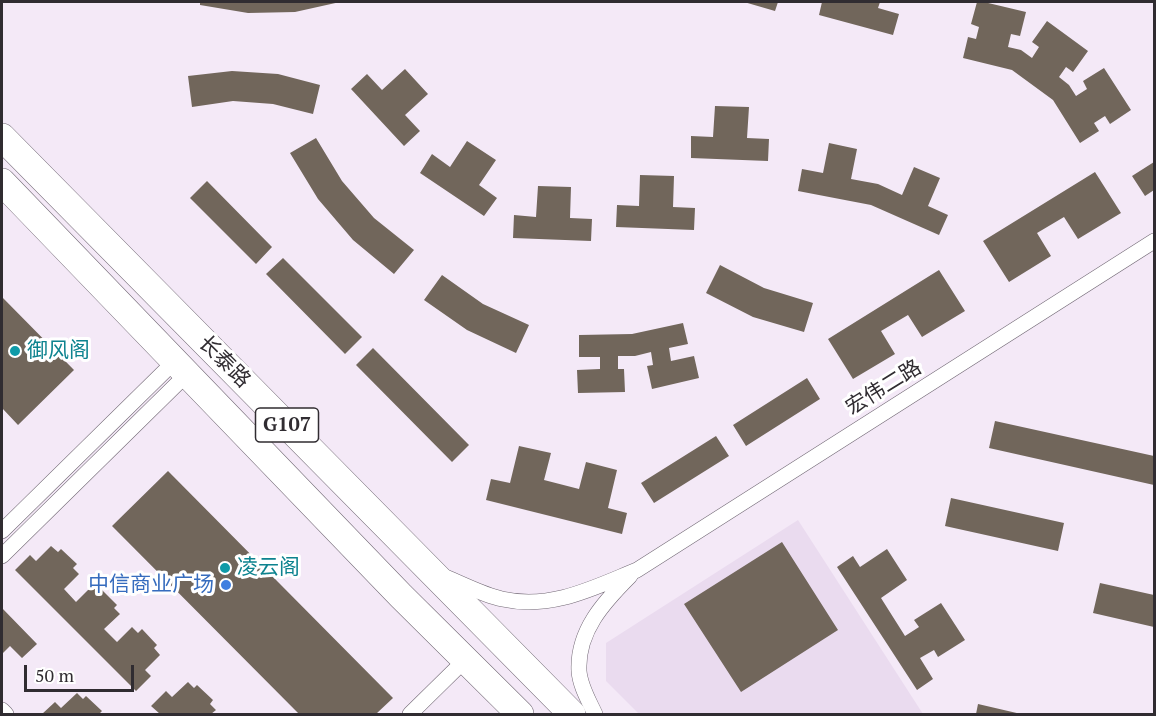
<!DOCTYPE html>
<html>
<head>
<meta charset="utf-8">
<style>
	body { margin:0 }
	#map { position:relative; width:1156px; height:716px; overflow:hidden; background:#f4e9f7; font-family:"PT Serif",serif }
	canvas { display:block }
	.frame { position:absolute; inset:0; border:3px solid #302c31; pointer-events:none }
	.scale { position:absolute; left:24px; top:665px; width:110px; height:27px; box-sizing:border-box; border:3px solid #302c31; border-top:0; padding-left:8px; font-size:18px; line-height:21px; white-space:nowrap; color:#302c31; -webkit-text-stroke:4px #fff; paint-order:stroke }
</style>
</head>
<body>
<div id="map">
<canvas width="1156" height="716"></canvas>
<div class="frame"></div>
<div class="scale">50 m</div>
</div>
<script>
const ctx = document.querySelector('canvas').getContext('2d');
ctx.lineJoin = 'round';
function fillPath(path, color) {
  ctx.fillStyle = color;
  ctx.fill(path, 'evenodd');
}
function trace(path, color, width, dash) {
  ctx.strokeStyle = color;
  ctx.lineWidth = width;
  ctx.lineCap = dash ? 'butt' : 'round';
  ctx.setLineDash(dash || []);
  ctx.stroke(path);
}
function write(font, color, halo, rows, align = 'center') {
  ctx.font = font + ' "PT Serif","Noto Sans SC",serif';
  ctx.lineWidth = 6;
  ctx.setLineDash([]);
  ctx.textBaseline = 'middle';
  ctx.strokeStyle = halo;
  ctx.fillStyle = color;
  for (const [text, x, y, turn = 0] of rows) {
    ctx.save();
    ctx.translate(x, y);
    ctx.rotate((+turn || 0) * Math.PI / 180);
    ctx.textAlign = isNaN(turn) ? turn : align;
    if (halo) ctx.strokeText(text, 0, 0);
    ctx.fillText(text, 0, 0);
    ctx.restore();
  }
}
fillPath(new Path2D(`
	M798,520L923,714H639L606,681V643Z`), '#eadbef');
fillPath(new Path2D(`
	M200,2H340L295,12L248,13L200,5Z
	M744,2H778L775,11Z
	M822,2H880L878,8L899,14L893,35L819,15Z
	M977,2H984L1026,12L1020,36L1011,34L1008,47L1021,50L1032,58L1039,47L1032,42L1047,21L1088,51L1073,72L1066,67L1059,77L1069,85L1076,96L1087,89L1083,81L1104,68L1131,110L1110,124L1105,116L1094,123L1099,131L1080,143L1053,100L1012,70L963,58L968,37L976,39L979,27L971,24Z
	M405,69L428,94L405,115L420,131L404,146L351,89L367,74L382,90Z
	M232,71L278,74L320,85L313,114L273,104L233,101L192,107L188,76Z
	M715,106L749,107L747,138L769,139L768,161L691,158V136L713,137Z
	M316,138L342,181L374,218L414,250L394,274L353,240L318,199L290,153Z
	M467,141L496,160L479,185L497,198L484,216L420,173L432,154L450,167Z
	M829,143L857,149L851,179L878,184L902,195L914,167L940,178L928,206L948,215L939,235L871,205L798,191L802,169L823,173Z
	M1154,162V190L1145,196L1132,176Z
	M1095,172L1121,213L1078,239L1064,217L1037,233L1051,256L1009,282L983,241Z
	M640,175L674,176L673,207L695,208L694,230L616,227L617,205L639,206Z
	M207,181L272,247L256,264L190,198Z
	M538,186L571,187L570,218L592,219L591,241L513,238L514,215L536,217Z
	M283,258L362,337L345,354L266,274Z
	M720,265L764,288L813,303L804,332L753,317L706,293Z
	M939,270L965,311L922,337L908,315L881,331L895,354L853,379L828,339Z
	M442,275L483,304L529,325L516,353L467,330L424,300Z
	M2,297L74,370L18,425L2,408Z
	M683,323L688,344L669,348L671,361L694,356L699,378L652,389L647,366L653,365L651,352L635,356H618V369H624L625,392L578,393L577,370L600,369V357H579V335L632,334Z
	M373,348L469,445L452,462L356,365Z
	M807,378L820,399L746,446L733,425Z
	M995,421L1154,456V485L989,448Z
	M716,436L729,456L654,503L641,483Z
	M519,446L551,453L544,480L579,489L586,462L617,470L608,508L627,513L622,534L486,500L491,479L510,483Z
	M168,471L393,698L376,714H299L112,526Z
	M951,498L1064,523L1058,551L945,526Z
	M782,542L838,630L741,692L684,604Z
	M51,546L58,552L61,549L77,564L73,568L79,574L64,589L76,602L92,586L98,592L101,589L117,605L114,608L120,614L104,629L117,642L132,627L138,633L142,629L157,645L154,648L160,655L145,670L151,676L136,691L15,570L30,555L36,561Z
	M887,549L907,580L881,598L905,636L919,627L914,620L941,603L965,640L938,657L934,650L920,658L933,679L917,690L837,567L853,556L860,567Z
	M1100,583L1154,595V627L1093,613Z
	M2,608L37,644L22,658L10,646L2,654Z
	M188,682L194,688L197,685L213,700L210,704L216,710L211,714H160L151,706L166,691L172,697Z
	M77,693L83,699L86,696L102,711L99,714H42L55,702L61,708Z
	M978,704L1021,714H976Z`), '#71665b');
const street = new Path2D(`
	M2,531L174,362
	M2,556L187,374
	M445,577C463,584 483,595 502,599C551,610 593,588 637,570L1154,241
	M2,710L6,714
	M410,714L465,660
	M595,714C589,701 580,686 579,671C577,631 604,602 630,576`);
const highway = new Path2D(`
	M2,137L572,714
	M2,182L401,596L520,714`);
trace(street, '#726975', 16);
trace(highway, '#726975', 28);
trace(street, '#fff', 15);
trace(highway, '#fff', 27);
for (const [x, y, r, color] of [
	[15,351,6,"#0f9aa8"],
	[225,568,6,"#0f9aa8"],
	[226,585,6,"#3f7fe0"]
]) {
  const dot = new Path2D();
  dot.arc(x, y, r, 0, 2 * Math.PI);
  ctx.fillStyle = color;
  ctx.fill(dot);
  trace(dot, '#fff', 2);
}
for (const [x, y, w] of [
	[287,425,63]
]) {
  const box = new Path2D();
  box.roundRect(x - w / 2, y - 17, w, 34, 4.5);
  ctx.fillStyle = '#fff';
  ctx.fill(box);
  trace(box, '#302c31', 1.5);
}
write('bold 20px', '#302c31', null, [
	["G107",287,425]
]);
write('21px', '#0d838f', '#fff', [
	["御风阁",27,351],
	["凌云阁",237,568]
], 'left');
write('21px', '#302c31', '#fff', [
	["长泰路",224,362,45],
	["宏伟二路",884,388,-32]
]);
write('21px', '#366cbe', '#fff', [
	["中信商业广场",214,585]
], 'right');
</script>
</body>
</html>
